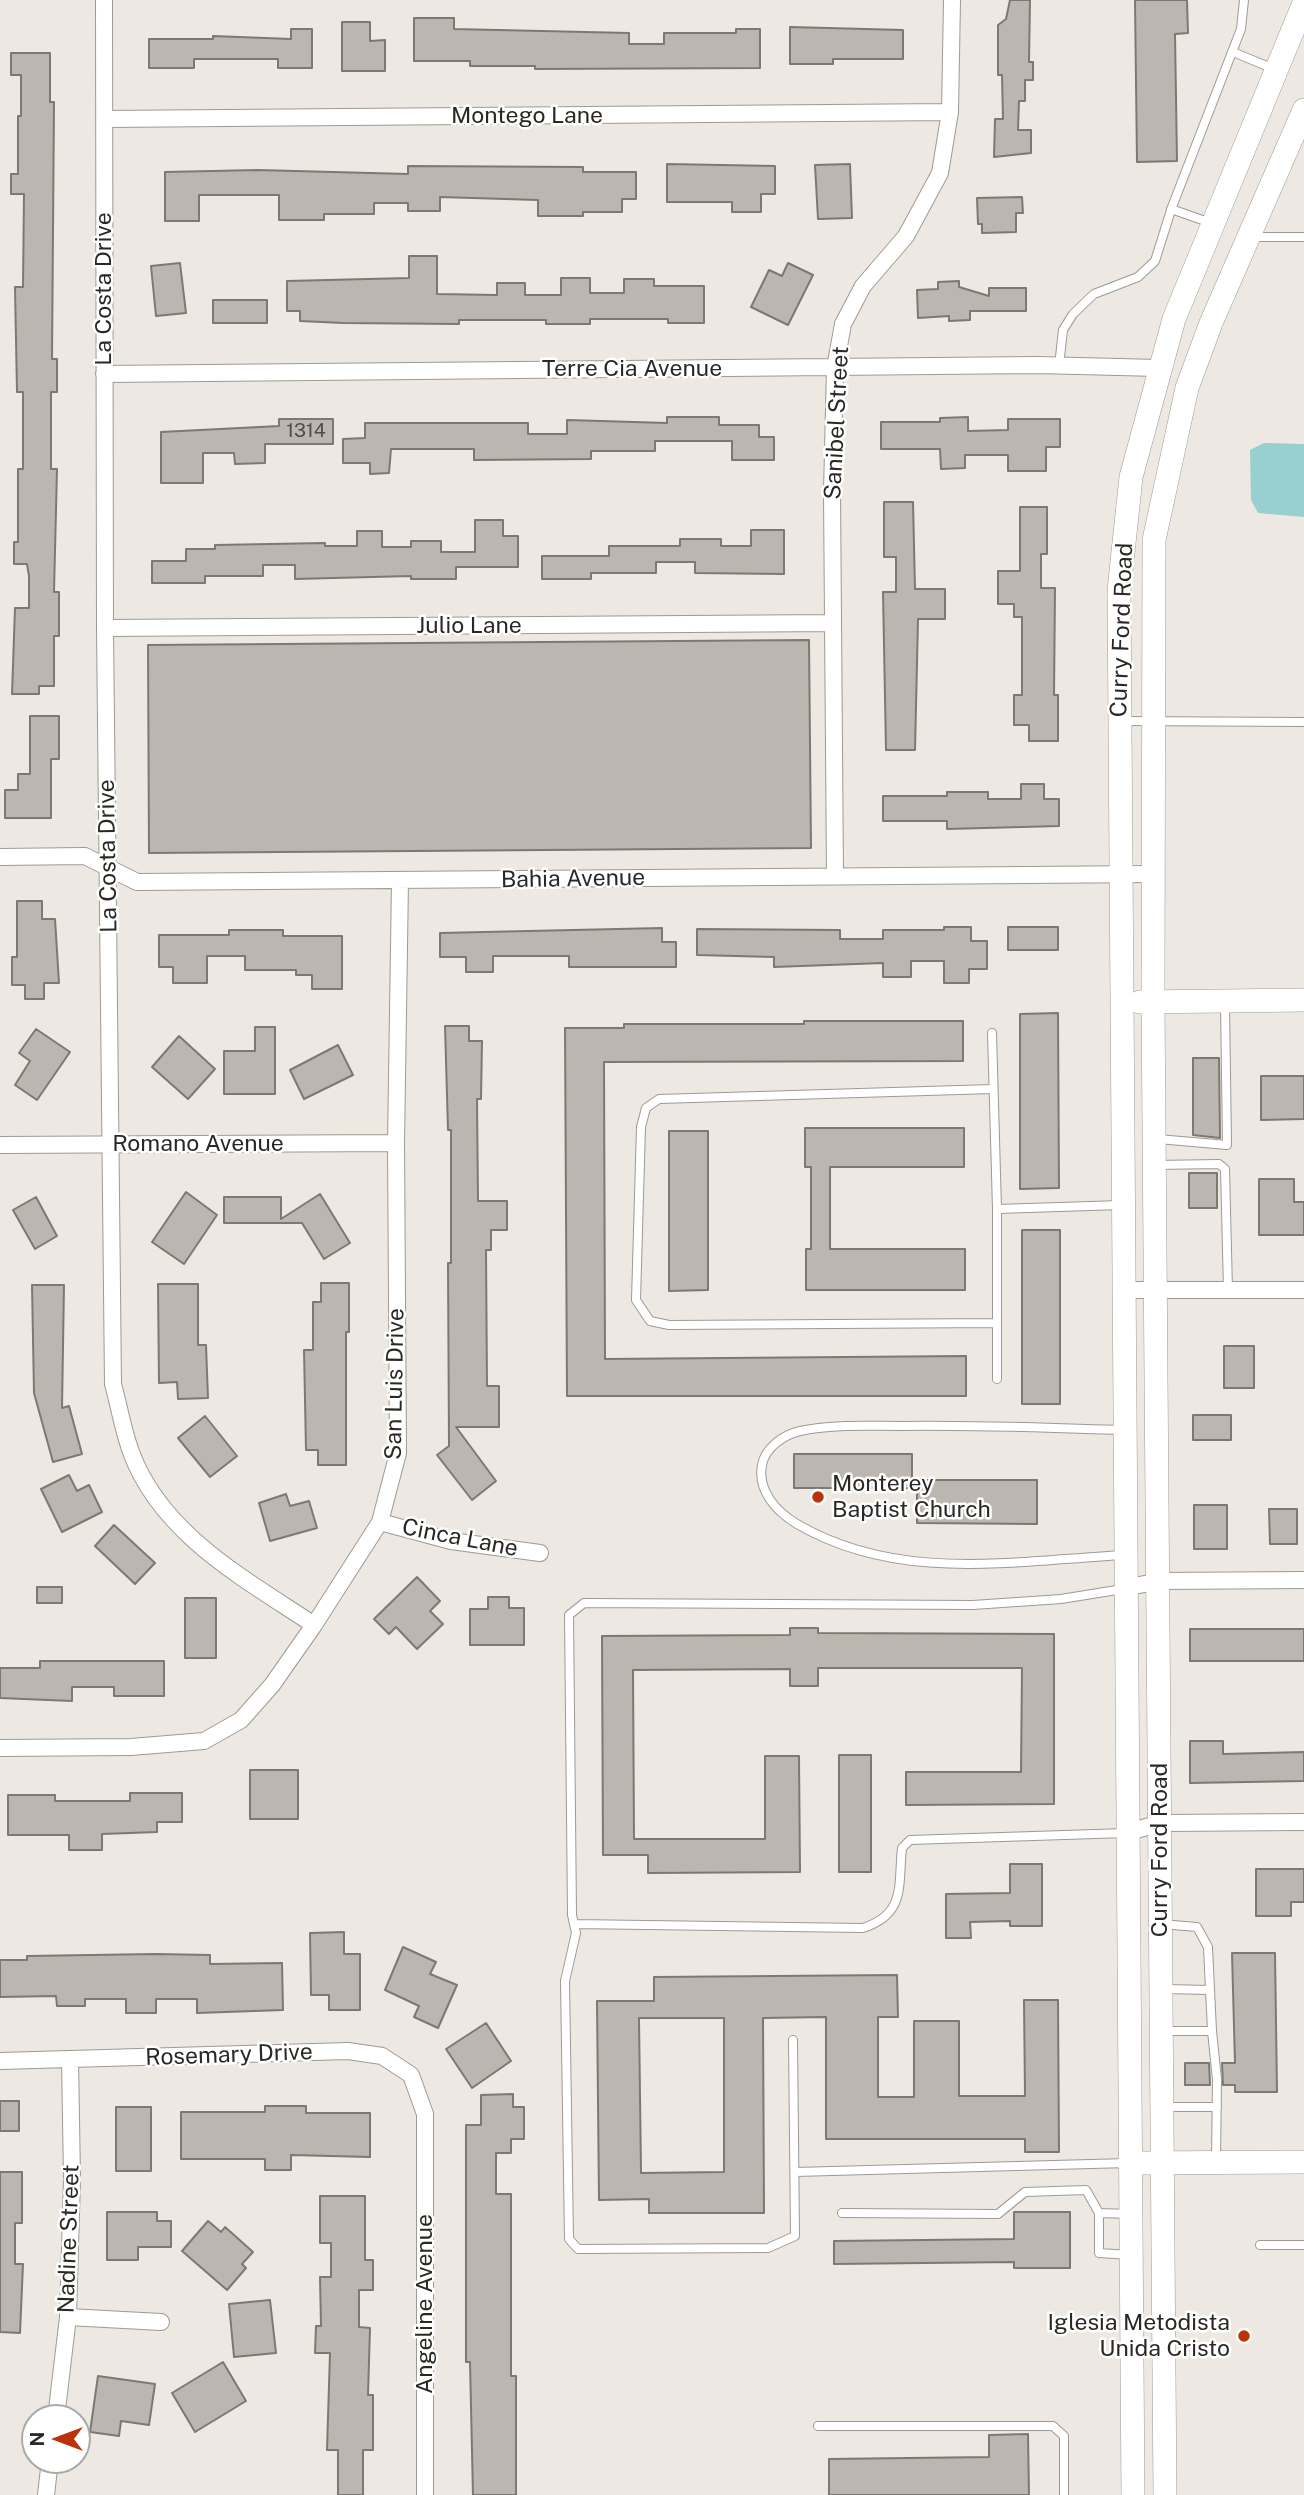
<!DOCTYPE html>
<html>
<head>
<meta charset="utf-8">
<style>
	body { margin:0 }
	#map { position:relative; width:1304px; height:2495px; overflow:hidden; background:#ede9e2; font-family:"Public Sans",sans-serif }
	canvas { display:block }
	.north { position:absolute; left:21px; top:2404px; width:70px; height:70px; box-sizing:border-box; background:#fff; border:2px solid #a9a9a8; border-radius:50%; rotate:270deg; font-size:19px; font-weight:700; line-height:28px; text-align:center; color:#292825 }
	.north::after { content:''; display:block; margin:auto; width:24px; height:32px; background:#bc320b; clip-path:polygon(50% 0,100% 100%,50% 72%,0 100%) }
</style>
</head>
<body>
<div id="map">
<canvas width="1304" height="2495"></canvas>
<div class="north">N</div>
</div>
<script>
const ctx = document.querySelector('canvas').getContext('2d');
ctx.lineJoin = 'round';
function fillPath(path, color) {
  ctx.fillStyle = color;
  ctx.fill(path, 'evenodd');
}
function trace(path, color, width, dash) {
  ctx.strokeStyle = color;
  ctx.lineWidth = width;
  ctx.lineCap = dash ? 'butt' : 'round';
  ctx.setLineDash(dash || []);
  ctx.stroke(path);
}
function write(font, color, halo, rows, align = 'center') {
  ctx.font = font + ' "Public Sans",sans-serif';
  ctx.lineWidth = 5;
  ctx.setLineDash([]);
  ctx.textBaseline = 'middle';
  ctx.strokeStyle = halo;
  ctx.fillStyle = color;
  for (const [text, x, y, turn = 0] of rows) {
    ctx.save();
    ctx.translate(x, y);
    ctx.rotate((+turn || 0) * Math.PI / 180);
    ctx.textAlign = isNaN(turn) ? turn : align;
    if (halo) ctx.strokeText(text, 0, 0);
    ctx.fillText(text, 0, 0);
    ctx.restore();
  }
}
fillPath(new Path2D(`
	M1264,443L1304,444V517L1258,513L1251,500L1250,450Z`), '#98cfcf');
const building = new Path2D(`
	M1010,0H1030L1029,62H1033V80H1025V101H1019L1018,130H1031V153L994,157L995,119H1003L1002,75H998V25L1006,19Z
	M1135,0H1187L1188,33L1175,34L1177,161L1137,162Z
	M414,18H454V29L629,33V44H664V33H736V29H760V68L535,69V66H470V61H414Z
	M342,22H370V41L385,40V71H342Z
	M790,27L903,30V59H833V64H790Z
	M291,29H312V68H278V59H194V68H149V39H213V36L291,39Z
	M11,53H50V102H54L52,359H57V392H51V469H57L54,592H59V636H54V686H39V694H12L15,608H29V576L27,564H14V542H18V469H23V392H17L15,287H23L24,194H11V174H18V116H21V75H11Z
	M667,164L775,166V194H761V212H732V202H667Z
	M850,164L852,218L818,219L815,165Z
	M408,166L583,167V172H636V199H622V212H583V216H538V200L440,197V211H408V203H374V214H324V220H279V195H199V221H165V172L258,170L408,174Z
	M1022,197L1023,213H1016V232L982,233V224H978L977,198Z
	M409,256H437V294L497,295V283H525V295H561V278H590V293H624V279H654V286H704V323H668V319H590V324H546V320H459V324L343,323L300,321V311H287V281L409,278Z
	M180,263L186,313L156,316L151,266Z
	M788,263L813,275L788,325L751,307L769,270L782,276Z
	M959,281V287L989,296V288H1026V311H970V320L949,321V316L918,318L917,290L938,289V282Z
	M213,300H267V323H213Z
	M667,417H719V425H759V437H774V460H732V441H655V451H591V459L474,460V449H391L389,473L370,474V463H343V439L365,438V423H528V434H567V420L667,423Z
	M968,417V431L1008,430V419H1060V447H1046V471H1008V455H965V468L941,469L940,449H881V422H940V418Z
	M279,419H333V444H265V463L235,464L234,453H203V483H161V432L279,426Z
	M884,502H913L915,589H945V619H918L915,750H886L883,592H896V557H884Z
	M1020,507H1047V554H1041V588H1055L1054,695H1058V741H1029V725H1014V695H1022V617H1014V604H998V571H1020Z
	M475,520H503V536H518V567H456V579H411V576L295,579V565H263V576H205V583H152V561H186V549H215V545L325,543V546H357V531H382V547H411V541H441V552H475Z
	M751,530H784V574L695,573V562H656V573H591V579H542V556H609V546H680V539H721V546H751Z
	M809,640L811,848L149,853L148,645Z
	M30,716H59V759H51V818H5V790H18V774H30Z
	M1021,784H1044V799H1059V826L947,829V821H883V796H947V792H988V799H1021Z
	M17,901H42V919H55L59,983H44V999H25V985H12V957H17Z
	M944,927H971V941H987V969H969V983H944V961H911V977H883V963L774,967V957L697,955V929L840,930V939H883V930H944Z
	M1008,927H1058V950H1008Z
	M662,928V942H676V967H569V956H493V972H466V957H440V933Z
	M229,930H283V936H342V989H312V975H296V970H245V956H207V983H173V967H159V935H229Z
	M1058,1013L1059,1188L1020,1189V1014Z
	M804,1021H963V1061L604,1062L605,1359L966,1356V1396H567L565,1028H624V1024H804Z
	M445,1026H469V1041H482L481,1099H477L478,1201H507V1230H491V1250H486L487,1386H499V1427H456L496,1481L472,1500L437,1455L449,1446L448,1263H451V1130H448Z
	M255,1027H275V1094H224V1051H255Z
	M36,1029L70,1052L37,1100L15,1085L30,1061L19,1053Z
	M179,1036L215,1069L188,1099L152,1067Z
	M338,1045L353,1075L304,1099L290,1070Z
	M1193,1058H1219L1220,1138L1193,1135Z
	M1261,1076H1304V1119L1261,1120Z
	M805,1128H964V1167H830V1249H965V1290H806V1249H811V1167H805Z
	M669,1131H708V1290L669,1291Z
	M1189,1173H1217V1208H1189Z
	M1259,1179H1294V1202H1304V1235H1259Z
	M186,1192L217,1215L184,1264L152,1242Z
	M320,1194L350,1243L324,1259L302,1223H224V1197H281V1219Z
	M36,1197L57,1236L35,1249L13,1210Z
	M1022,1230H1060V1404H1022Z
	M321,1283H349V1332H346V1465H318V1450H306L304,1350H313V1302H321Z
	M158,1284H198V1345H206L208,1398L178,1399L177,1382L159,1383Z
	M32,1285H64L62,1408L69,1406L82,1454L53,1462L34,1393Z
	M1224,1346H1254V1388H1224Z
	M1193,1415H1231V1440H1193Z
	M205,1416L237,1456L210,1477L178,1438Z
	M794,1454H912V1488H794Z
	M69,1475L77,1491L89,1485L102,1512L62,1532L41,1489Z
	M917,1480H1037V1524L917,1523Z
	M286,1494L290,1506L309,1501L317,1528L270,1541L259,1503Z
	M1194,1505H1227V1549H1194Z
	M1269,1509H1297V1544H1270Z
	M114,1525L155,1563L135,1584L95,1546Z
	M417,1577L440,1601L430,1611L443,1624L417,1649L396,1627L389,1634L374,1619Z
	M37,1587H62V1603H37Z
	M488,1597H509V1608H524V1645H470V1609H488Z
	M185,1598H216V1658H185Z
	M790,1628H818V1633L1054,1634V1804L906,1805V1772H1021L1022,1668H818V1686H790V1669L633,1670L634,1839H765V1756H799L800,1872L648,1873V1855H603L602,1636L790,1635Z
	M1190,1629H1304V1661H1190Z
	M40,1661H164V1696H114V1687H72V1701L0,1698V1668H40Z
	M1190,1741H1223V1754L1304,1752V1781L1190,1783Z
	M839,1755H871V1872H839Z
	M250,1770H298V1819H250Z
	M130,1793H182V1822H157V1832L102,1834V1850H69V1835H8V1795H55V1801H130Z
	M1010,1864H1042V1926H1010V1921L970,1922L971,1938H946V1894L1010,1893Z
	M1256,1869H1304V1902H1291V1916H1256Z
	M344,1932V1954H360V2010H329V1995H311L310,1933Z
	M403,1947L436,1962L430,1974L457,1985L438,2028L414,2017L419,2006L385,1990Z
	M1232,1953H1275L1277,2092H1235V2085H1223L1222,2063H1235Z
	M156,1954L210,1955V1964L282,1963L283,2010L197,2013V1999H156V2013H126V1999H85V2006H57L56,1996L0,1997V1960H27V1956Z
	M897,1975L898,2017H878V2097H914V2021H959V2096H1025L1024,2000H1058L1059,2152H1025V2139H826V2017L763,2018L764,2213H649V2199L599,2200L597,2001H654V1977ZM639,2018H724V2172L641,2173Z
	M486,2023L511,2061L472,2088L446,2049Z
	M1185,2063H1209L1210,2085H1185Z
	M513,2094V2107H524V2139H511V2153H496V2194H511V2376H516V2495H473L470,2362H466V2125H481V2095Z
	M0,2101H19V2131H0Z
	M265,2106H306V2113H370V2157L291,2155V2170H265V2159H181V2112H265Z
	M116,2107H151V2171H116Z
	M0,2172H22V2223H15V2264H23L20,2333L0,2332Z
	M320,2196H365V2260H373V2290H359V2327L370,2328L368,2395H373V2450H363V2495H338V2450H327L330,2353H315L316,2326H321L320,2277H331V2243H320Z
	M107,2212H157V2221H171V2247H138V2260H107Z
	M1014,2212H1070V2268H1014V2262L834,2264V2241L1014,2239Z
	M208,2221L221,2232L225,2227L253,2252L242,2264L246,2268L227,2290L182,2251Z
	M270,2300L276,2353L234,2357L229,2304Z
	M223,2362L246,2401L195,2432L172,2393Z
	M98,2376L155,2384L149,2425L121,2421L119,2436L90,2432Z
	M1028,2434L1029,2495H829V2459L989,2457V2435Z`);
fillPath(building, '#bbb7b0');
trace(building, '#7d7972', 2);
const lane = new Path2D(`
	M1233,52L1274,69
	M1171,209L1211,223
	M1253,237H1304
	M1059,366L1063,330L1073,314L1094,294L1138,277L1155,261L1172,207L1241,29L1244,0
	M1121,721L1304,722
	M992,1033L997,1209V1379
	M993,1089L659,1099L646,1108L641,1127L636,1300L650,1321L669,1325L997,1323
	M1158,1139L1227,1145L1225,1004
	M1155,1165L1219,1164L1225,1169L1228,1290
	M997,1209L1121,1205
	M1123,1430C1049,1428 975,1425 900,1426C868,1426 831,1424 800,1431C783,1435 765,1448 762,1465C757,1491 777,1512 797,1524C898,1583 1013,1561 1124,1555
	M574,1924L863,1928C906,1914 898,1886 902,1848L910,1840L1126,1833
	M1161,1924L1197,1927L1208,1947L1212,2031
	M1164,1989L1210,1990
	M1164,2031H1212L1217,2080L1216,2160
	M793,2040L795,2236L768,2248L578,2249L569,2239L565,1981L576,1933L572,1915L569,1615L584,1603L973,1605L1061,1599L1123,1589
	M1165,2107H1217
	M795,2172L1128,2163
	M842,2213L998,2214L1025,2192L1086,2190L1099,2213
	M1130,2214L1099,2213V2253L1130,2255
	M1260,2245H1304
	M818,2426H1053L1064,2436V2495`);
const street = new Path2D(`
	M104,0L105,628L113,1384C119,1406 123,1430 131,1452C161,1534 245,1579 314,1625
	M105,119L950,112
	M104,374L1037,365L1159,368
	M105,628L833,623
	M0,857L85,856L137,882L1153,874
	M835,876L832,492L835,368L843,324L863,286L906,236L940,173L950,112L952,0
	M0,1145L396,1143
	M1122,1290H1304
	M380,1522L451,1541L540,1553
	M1125,1588L1159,1581L1304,1580
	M0,1748L131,1747L204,1741L241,1720L272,1685L314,1625L380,1522L398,1453L396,1143L400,881
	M1126,1833L1160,1823L1304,1822
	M0,2061L348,2051L382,2056L411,2075L425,2114V2495
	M68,2317L161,2322
	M56,2418L68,2317L72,2179L70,2059
	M46,2495L50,2460`);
const secondary = new Path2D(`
	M1140,1002L1304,1000
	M1129,2163L1304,2162
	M1133,2495L1119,590L1131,477L1174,319L1304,3
	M1165,2495L1153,1002L1154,540L1187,388L1211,323L1304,110`);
trace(lane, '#9e9a93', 10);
trace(street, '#9e9a93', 18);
trace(secondary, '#9e9a93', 24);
trace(lane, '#fff', 8);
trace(street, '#fff', 16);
trace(secondary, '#fff', 23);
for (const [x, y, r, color] of [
	[818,1497,7,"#bc320b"],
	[1244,2336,7,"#bc320b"]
]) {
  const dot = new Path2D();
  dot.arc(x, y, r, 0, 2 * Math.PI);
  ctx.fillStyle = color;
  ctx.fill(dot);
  trace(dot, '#fff', 2.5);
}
write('19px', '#4e4c48', null, [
	["1314",306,431]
]);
write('23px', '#292825', '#fff', [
	["Montego Lane",527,116],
	["La Costa Drive",104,289,-90],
	["Terre Cia Avenue",632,369],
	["Sanibel Street",837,423,-87],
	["Julio Lane",469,626],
	["Curry Ford Road",1122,630,-88],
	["La Costa Drive",108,856,-91],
	["Bahia Avenue",573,879,-1],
	["Romano Avenue",198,1144],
	["San Luis Drive",395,1384,-89],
	["Cinca Lane",460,1538,11],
	["Curry Ford Road",1160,1850,-90],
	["Rosemary Drive",229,2055,-2],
	["Nadine Street",69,2239,-88],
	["Angeline Avenue",425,2304,-90]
]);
write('23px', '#292825', '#fff', [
	["Monterey",832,1484],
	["Baptist Church",832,1510],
	["Iglesia Metodista",1230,2323,"right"],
	["Unida Cristo",1230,2349,"right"]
], 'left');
</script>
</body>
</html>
